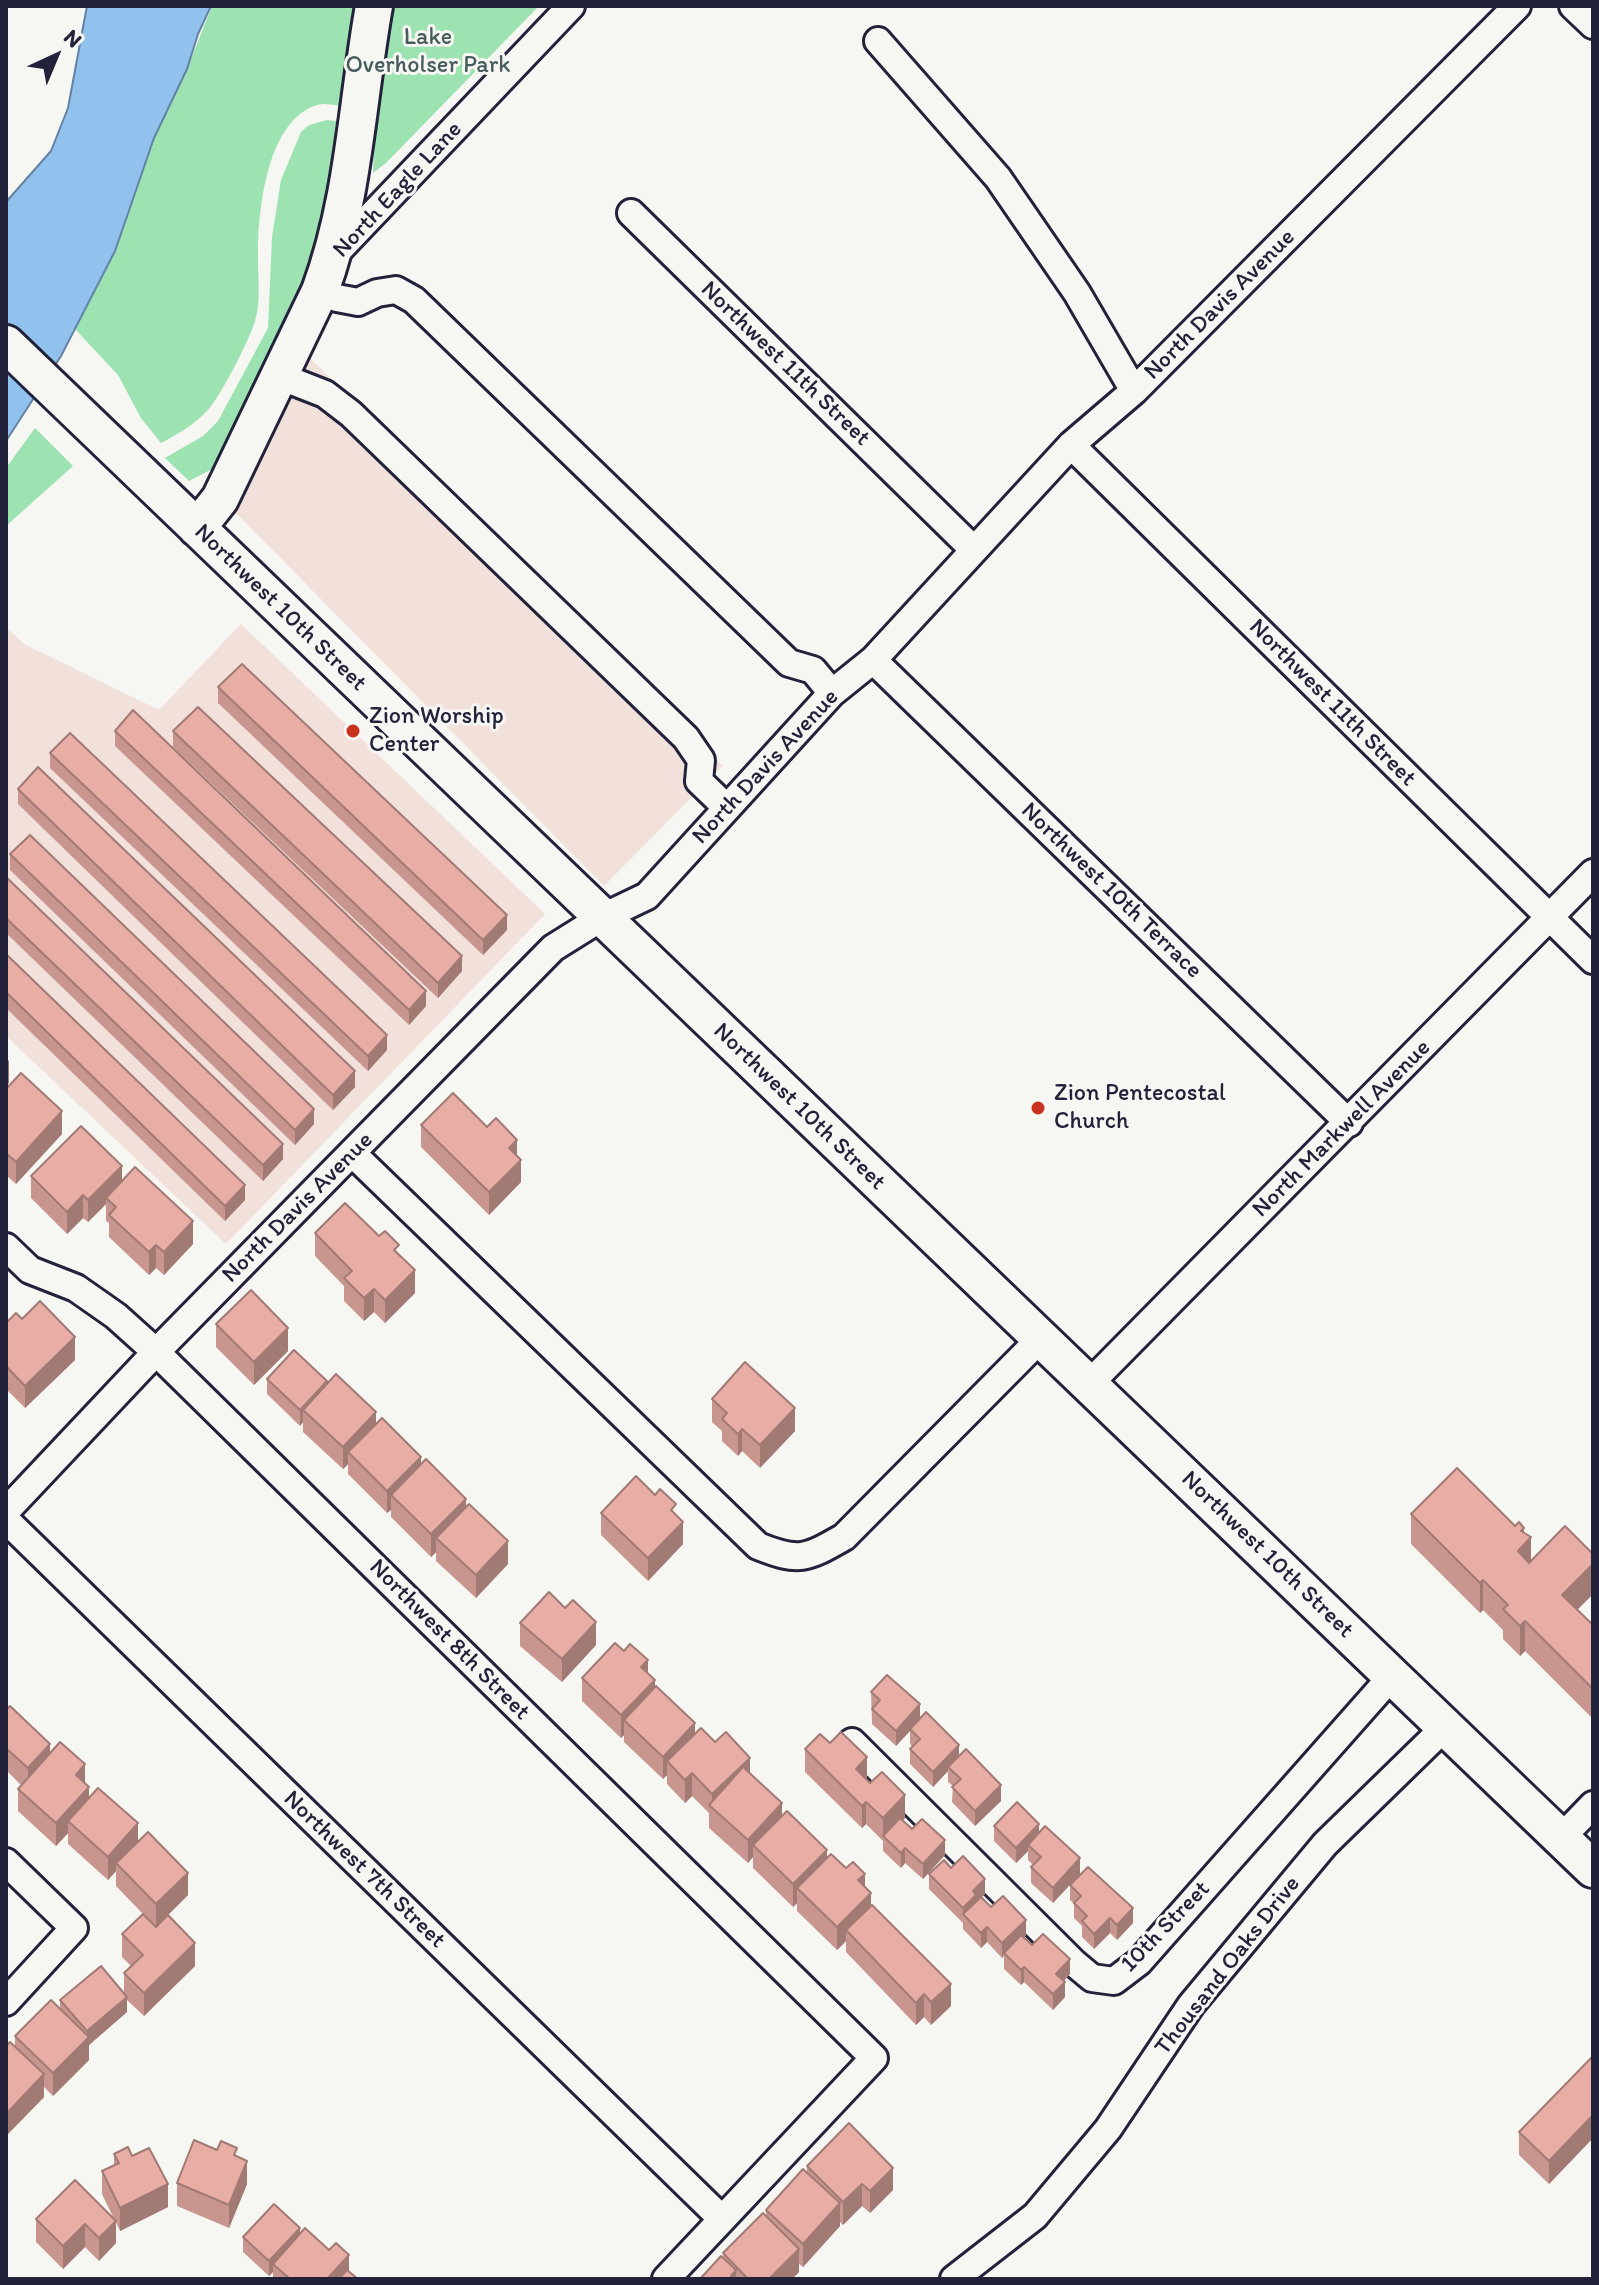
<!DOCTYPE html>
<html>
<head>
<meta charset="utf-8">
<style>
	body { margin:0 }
	#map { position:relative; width:1599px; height:2285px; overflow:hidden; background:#f6f6f2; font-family:Itim,sans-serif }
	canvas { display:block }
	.frame { position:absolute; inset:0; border:8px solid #22223b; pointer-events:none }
	.north { position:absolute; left:16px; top:16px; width:80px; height:80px; -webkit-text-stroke:6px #f6f6f2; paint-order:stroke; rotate:44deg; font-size:22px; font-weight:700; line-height:32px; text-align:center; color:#22223b }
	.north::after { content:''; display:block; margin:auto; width:28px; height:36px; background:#22223b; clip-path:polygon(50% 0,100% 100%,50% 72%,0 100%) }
</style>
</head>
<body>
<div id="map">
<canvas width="1599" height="2285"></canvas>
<div class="frame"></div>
<div class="north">N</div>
</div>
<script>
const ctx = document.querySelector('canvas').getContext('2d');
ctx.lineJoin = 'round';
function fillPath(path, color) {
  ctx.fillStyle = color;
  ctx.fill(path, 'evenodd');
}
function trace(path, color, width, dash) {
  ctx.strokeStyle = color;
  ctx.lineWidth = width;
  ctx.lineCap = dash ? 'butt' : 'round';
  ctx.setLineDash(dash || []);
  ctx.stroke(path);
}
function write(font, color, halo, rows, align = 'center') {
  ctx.font = font + ' Itim,sans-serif';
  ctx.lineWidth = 6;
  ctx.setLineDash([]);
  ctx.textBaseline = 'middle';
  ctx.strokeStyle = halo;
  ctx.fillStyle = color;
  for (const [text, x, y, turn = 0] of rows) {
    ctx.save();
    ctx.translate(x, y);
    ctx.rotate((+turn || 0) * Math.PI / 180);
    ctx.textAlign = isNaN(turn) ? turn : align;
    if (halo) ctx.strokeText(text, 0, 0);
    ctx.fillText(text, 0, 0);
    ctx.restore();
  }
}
fillPath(new Path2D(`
	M305,353L723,766L604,886L236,513Z
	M241,624L545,914L226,1244L6,1036V627L24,644L159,710Z`), '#f2e0db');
fillPath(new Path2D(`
	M212,6H363L347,107C338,106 326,102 317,105C268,120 259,205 258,248C257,271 262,299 255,321C250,339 219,400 206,412C193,425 177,435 161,443L141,418L118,375L75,329L115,251L154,138L187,69Z
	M389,6H539L386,163L373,173L378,75Z
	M327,120L345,122L324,227L306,279L216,467L189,481L165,458L203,436L218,421L268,328L272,237L281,180L301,132L309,125Z
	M35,428L73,466L6,526V468Z`), '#9ce3b1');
const water = new Path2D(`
	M87,6H211L198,34L187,69L154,138L115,251L61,356L6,441V202L51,151L68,108Z`);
fillPath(water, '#91c2ed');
trace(water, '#6582a6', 2);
const street = new Path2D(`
	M1573,6L1593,25
	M878,41L998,178L1077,293L1134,391
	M631,213L973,549
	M333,256L571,6
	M320,291L337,298L358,302L377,293L396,290L414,300L789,663L813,670L832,693
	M279,376L325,394L351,414L686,738L701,760L699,781L727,808
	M1071,445L1593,960
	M873,660L1349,1123
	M352,1153L758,1546C800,1563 807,1558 844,1537L1041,1338
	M6,1247L30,1270L76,1288L116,1316L156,1352L874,2058L666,2279
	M1089,1384L1593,873
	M6,1511L156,1352L553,948L601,918L647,896L832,693L873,660L1071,445L1134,391L1517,6
	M6,1520L722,2219
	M852,1742L1074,1963L1092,1978L1114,1981L1139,1962L1392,1676
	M1561,1838L1593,1805
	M6,1862L74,1928L6,2002
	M954,2279L1035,2216L1108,2129L1191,2005L1325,1844L1445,1727`);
const secondary = new Path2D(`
	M6,344L1593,1869
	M197,528L220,499L320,291C354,200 357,101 374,6`);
trace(street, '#22223b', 32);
trace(secondary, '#22223b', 42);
trace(street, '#f6f6f2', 26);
trace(secondary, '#f6f6f2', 36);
fillPath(new Path2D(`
	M218,687L507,930L483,955L218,703Z
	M115,731L426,1006L409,1025L115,746Z
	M173,731L462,971L438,998L173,747Z
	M50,753L387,1050L368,1071L50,768Z
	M18,789L355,1087L333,1110L18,804Z
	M10,854L314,1124L295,1145L10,870Z
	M6,877L283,1159L263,1181L6,933Z
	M6,954L245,1200L225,1221L6,1008Z
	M6,1089L62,1134L16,1184L6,1175Z
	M421,1125L517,1156L521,1182L489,1215L421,1147Z
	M31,1176L122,1181L193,1244L164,1275L156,1268L149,1275L109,1237V1223L106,1221V1204L88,1222L83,1218L67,1234L31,1198Z
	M315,1233L379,1236L399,1254L415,1293L385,1323L374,1312L364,1321L344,1301V1286L315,1256Z
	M6,1323L75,1360L25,1408L6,1389Z
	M216,1324L288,1351L254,1385L216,1347Z
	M267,1379L327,1385L376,1424L466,1506L508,1564L476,1598L436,1561V1552L431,1557L391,1517V1510L387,1513L348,1474V1464L343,1469L303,1432V1422L300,1426L267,1394Z
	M712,1399L795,1431L760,1468L742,1451L738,1456L722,1441V1431L712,1422Z
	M601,1513L676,1515L683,1544L648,1581L601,1535Z
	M1411,1514L1515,1526L1524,1533L1531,1561L1593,1554V1594L1577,1610L1593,1625V1719L1525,1651L1520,1656L1503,1639V1630L1483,1610L1480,1613L1411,1544Z
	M520,1623L596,1645L562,1682L520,1646Z
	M648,1674L655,1687L695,1734L715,1742L750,1774L782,1816L827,1858L865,1887L871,1906L951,2006L931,2025L924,2017L916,2025L846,1952V1941L837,1950L797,1911V1903L793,1907L753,1868V1857L748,1863L709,1828V1813L692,1796L685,1803L667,1784V1775L663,1779L624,1742V1735L621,1738L582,1701V1678Z
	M871,1692L920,1718L959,1756L1001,1801L975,1826L952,1802L953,1786L948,1782V1771L933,1787L910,1764V1749L913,1747L910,1744V1731L896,1746L872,1724Z
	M8,1708L50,1754L85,1783L89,1798L138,1842L188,1895L156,1927L195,1966L144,2016L127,2000V2012L89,2045V2060L53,2096L44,2087V2097L7,2135V2147L6,2148V2046L15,2047V2036L60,2009V2000L124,1993V1973L131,1966L122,1957V1934L143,1914L116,1886V1871L108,1880L68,1844V1833L56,1846L18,1811V1789L21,1785L8,1772Z
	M805,1749L867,1780L905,1818L903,1820L945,1855L923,1879L905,1863L901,1868L883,1851V1841L866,1824L862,1828L805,1772Z
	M994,1826L1039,1832L1080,1874L1053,1903L1031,1883V1867L1033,1865L1028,1860V1851L1016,1863L994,1841Z
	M951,1868L985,1894L982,1897L991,1907L1026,1935L1024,1937L1032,1945L1070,1974L1064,1981L1065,1997L1053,2010L1024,1982L1021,1985L1004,1969V1956L1002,1958L987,1942L981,1948L963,1929V1923L929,1889V1874Z
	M1070,1885L1133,1923L1117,1940L1110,1933L1094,1949L1082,1937V1926L1074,1918V1904L1070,1900Z
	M1593,2056V2138L1549,2184L1519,2155V2132Z
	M114,2154L132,2156L168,2207L120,2231L116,2222V2243L99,2261L85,2247L63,2269L36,2242V2219H114L102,2194V2171L114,2165Z
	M237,2157L247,2184L229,2228L177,2206V2183Z
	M807,2166L893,2190L870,2213L862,2206L843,2225L840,2222V2226L803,2267L799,2264V2272L792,2279H700L723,2258V2253L766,2215V2210L807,2173Z
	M300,2233L349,2271L358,2279H273V2272L269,2276L243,2252V2237Z`), '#c8968f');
fillPath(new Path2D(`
	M507,915V930L483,955V940Z
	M462,956V971L438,998V983Z
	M426,991V1006L409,1025V1010Z
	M387,1035V1050L368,1071V1056Z
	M9,1060V1083L6,1086V1063Z
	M355,1071V1087L333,1110V1095Z
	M314,1109V1124L295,1145V1130Z
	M62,1111V1134L16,1184V1162Z
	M517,1140V1163L509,1148Z
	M283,1144V1159L263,1181V1165Z
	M521,1160V1182L489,1215V1192Z
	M122,1166V1189L106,1198V1204L88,1222V1200Z
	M245,1185V1200L225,1221V1206Z
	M83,1195V1218L67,1234V1212Z
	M193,1221V1244L164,1275V1252Z
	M156,1245V1268L149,1275V1252Z
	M415,1270V1293L385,1323V1300Z
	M374,1289V1312L364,1321V1298Z
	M288,1328V1351L254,1385V1362Z
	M75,1337V1360L25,1408V1386Z
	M327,1381V1397L303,1410V1422L300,1426V1410Z
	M795,1408V1431L760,1468V1445Z
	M376,1412V1434L348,1452V1464L343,1469V1447Z
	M742,1429V1451L738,1456V1434Z
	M421,1457V1480L391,1495V1510L387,1513V1491Z
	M466,1499V1522L436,1538V1552L431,1557V1534Z
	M683,1522V1544L648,1581V1558Z
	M1524,1528V1544L1531,1537V1567L1518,1551L1521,1531Z
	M508,1541V1564L476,1598V1575Z
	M1593,1564V1594L1562,1625V1595Z
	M1483,1580V1610L1480,1613V1583Z
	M1525,1621V1651L1520,1656V1626Z
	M596,1622V1645L562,1682V1659Z
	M648,1660V1683L641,1667Z
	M655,1680V1703L624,1720V1735L621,1738V1715Z
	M920,1704V1720L896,1746V1731Z
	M695,1723V1746L667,1761V1775L663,1779V1757Z
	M50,1744V1766L28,1790V1768Z
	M959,1745V1760L948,1767V1771L933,1787V1772Z
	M8,1750V1772L6,1774V1752Z
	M867,1757V1780L856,1769Z
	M750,1758V1780L712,1808V1794Z
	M85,1764V1787L76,1775Z
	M692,1773V1796L685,1803V1780Z
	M1001,1785V1801L975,1826V1811Z
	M89,1787V1809L68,1821V1833L56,1846V1823Z
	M905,1795V1818L885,1838L883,1836V1818Z
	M866,1802V1824L862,1828V1806Z
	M782,1803V1826L753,1845V1857L748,1863V1840Z
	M138,1823V1846L116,1863V1871L108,1880V1857Z
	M1039,1824V1839L1028,1845V1851L1016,1863V1848Z
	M945,1840V1855L923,1879V1864Z
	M905,1848V1863L901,1868V1853Z
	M827,1850V1873L797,1888V1903L793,1907V1884Z
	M1080,1858V1874L1053,1903V1888Z
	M188,1873V1895L156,1927V1904Z
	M865,1874V1896L858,1880Z
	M985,1879V1894L963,1914V1923V1908L973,1891Z
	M871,1893V1915L846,1930V1941L837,1950V1927Z
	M8,1905V1928L6,1930V1907Z
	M1133,1908V1923L1117,1940V1925Z
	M1110,1918V1933L1094,1949V1934Z
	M1026,1920V1935L1005,1955L1004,1953L1002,1958V1943Z
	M987,1927V1942L981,1948V1933Z
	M195,1943V1966L144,2016V1993Z
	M1070,1959V1974L1056,1989V1974Z
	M1024,1967V1982L1021,1985V1970Z
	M1065,1982V1997L1053,2010V1994Z
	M951,1984V2006L931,2025V2002Z
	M924,1994V2017L916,2025V2003Z
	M127,1997V2012L89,2045V2060L53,2096V2073L87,2039V2031Z
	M44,2074V2097L7,2135V2147L6,2148V2114Z
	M1593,2115V2138L1549,2184V2161Z
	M247,2161V2184L229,2228V2205Z
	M893,2168V2190L870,2213V2191Z
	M168,2184V2207L120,2231V2208Z
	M862,2184V2206L843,2225V2202Z
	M840,2203V2226L803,2267V2244Z
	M116,2221V2243L99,2261V2238Z
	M85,2224V2247L63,2269V2246Z
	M300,2228V2244L273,2264V2272L269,2276V2261Z
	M799,2249V2272L792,2279H769Z
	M349,2255V2277L348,2279H327Z
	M736,2270V2279H731V2276Z`), '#a27a74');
const building = new Path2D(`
	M242,664L507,915L483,940L218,687Z
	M198,707L462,956L438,983L173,731Z
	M133,710L426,991L409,1010L115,731Z
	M70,733L387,1035L368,1056L50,753Z
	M38,767L355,1071L333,1095L18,789Z
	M30,835L314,1109L295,1130L10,854Z
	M6,877L283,1144L263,1165L6,918Z
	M6,954L245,1185L225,1206L6,992Z
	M21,1073L62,1111L16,1162L6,1153V1089Z
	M453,1093L487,1127L496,1118L517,1140L509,1148L521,1160L489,1192L421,1125Z
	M81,1126L122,1166L88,1200L83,1195L67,1212L31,1176Z
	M135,1167L193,1221L164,1252L156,1245L149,1252L109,1215L116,1207L106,1198Z
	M345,1203L379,1236L385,1231L399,1245L394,1250L415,1270L385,1300L374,1289L364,1298L344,1278L352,1271L315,1233Z
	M251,1290L288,1328L254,1362L216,1324Z
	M40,1301L75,1337L25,1386L6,1366V1323L16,1313L22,1319Z
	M294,1350L327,1381L300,1410L267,1379Z
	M745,1362L795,1408L760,1445L742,1429L738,1434L722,1419L727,1413L712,1399Z
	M336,1374L376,1412L343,1447L303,1410Z
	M382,1418L421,1457L387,1491L348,1452Z
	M426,1459L466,1499L431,1534L391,1495Z
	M1457,1468L1515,1526L1519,1522L1524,1528L1521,1531L1531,1537L1518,1551L1529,1563L1565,1526L1593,1554V1564L1562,1595L1593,1625V1689L1525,1621L1520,1626L1503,1609L1508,1605L1483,1580L1480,1583L1411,1514Z
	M636,1476L655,1495L660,1489L676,1504L671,1510L683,1522L648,1558L601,1513Z
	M469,1504L508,1541L476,1575L436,1538Z
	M549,1592L565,1608L573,1600L596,1622L562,1659L520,1623Z
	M615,1643L624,1651L630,1644L648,1660L641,1667L655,1680L621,1715L582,1678Z
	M887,1675L920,1704L896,1731L872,1709L880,1700L871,1692Z
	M656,1686L695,1723L663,1757L624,1720Z
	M10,1706L50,1744L28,1768L8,1750L6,1752V1710Z
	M926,1712L959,1745L933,1772L910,1749L920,1739L910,1729Z
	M701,1728L715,1742L726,1732L750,1758L712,1794L692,1773L685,1780L667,1761Z
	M841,1732L867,1757L856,1769L870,1783L882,1772L905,1795L883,1818L866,1802L862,1806L805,1749L820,1734L830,1743Z
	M60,1742L85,1764L76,1775L89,1787L56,1823L18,1789Z
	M966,1749L1001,1785L975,1811L952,1787L961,1779L948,1767Z
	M743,1767L782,1803L748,1840L709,1805Z
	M98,1788L138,1823L108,1857L68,1821Z
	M1017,1802L1039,1824L1016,1848L994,1826Z
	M787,1811L827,1850L793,1884L753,1845Z
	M900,1818L912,1829L922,1819L945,1840L923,1864L905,1848L901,1853L883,1836Z
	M1045,1826L1080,1858L1053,1888L1031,1867L1041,1857L1028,1845Z
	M148,1832L188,1873L156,1904L116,1863Z
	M831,1854L846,1868L853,1862L865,1874L858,1880L871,1893L837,1927L797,1888Z
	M963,1856L985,1879L973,1891L976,1895L963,1908L929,1874L944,1860L951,1868Z
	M1088,1867L1133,1908L1117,1925L1110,1918L1094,1934L1082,1921L1087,1916L1074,1903L1081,1896L1070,1885Z
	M1003,1896L1026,1920L1002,1943L987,1927L981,1933L963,1914L981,1897L991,1907Z
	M872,1905L951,1984L931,2002L924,1994L916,2003L846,1930Z
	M143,1914L156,1927L168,1915L195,1943L144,1993L124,1973L143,1955L122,1934Z
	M1043,1934L1070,1959L1056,1974L1065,1982L1053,1994L1024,1967L1021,1970L1004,1953L1021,1935L1032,1945Z
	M101,1966L127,1997L87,2031L60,2000Z
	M51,2000L89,2037L53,2073L15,2036Z
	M10,2042L44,2074L6,2114V2046Z
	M1593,2056V2115L1549,2161L1519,2132Z
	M849,2123L893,2168L870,2191L862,2184L843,2202L807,2166Z
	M194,2140L217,2150L221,2141L237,2148L234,2155L247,2161L229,2205L177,2183Z
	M128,2147L132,2156L149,2148L168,2184L120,2208L102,2171L119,2163L114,2154Z
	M803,2169L840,2203L803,2244L766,2210Z
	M75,2180L116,2221L99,2238L85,2224L63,2246L36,2219Z
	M274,2204L300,2228L269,2261L243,2237Z
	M763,2213L799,2249L769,2279H748L723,2253Z
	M305,2228L329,2250L336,2243L349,2255L327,2279H290L273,2264Z
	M721,2256L736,2270L731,2276L734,2279H700Z
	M347,2270L358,2279H339Z`);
fillPath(building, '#e8aea6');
trace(building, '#a27a74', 2);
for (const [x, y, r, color] of [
	[353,731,8,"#c8321e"],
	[1038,1108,8,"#c8321e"]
]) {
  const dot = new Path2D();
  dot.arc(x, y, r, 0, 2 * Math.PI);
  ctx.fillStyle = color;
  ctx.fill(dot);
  trace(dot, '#f6f6f2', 3);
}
write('24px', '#475c5e', '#f6f6f2', [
	["Lake",428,38],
	["Overholser Park",428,66]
]);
write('24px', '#22223b', '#f6f6f2', [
	["North Eagle Lane",398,190,-47],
	["North Davis Avenue",1220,305,-45],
	["Northwest 11th Street",785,364,44],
	["Northwest 10th Street",280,608,44],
	["Northwest 11th Street",1332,703,45],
	["North Davis Avenue",766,767,-47],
	["Northwest 10th Terrace",1111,891,44],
	["Northwest 10th Street",799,1107,44],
	["North Markwell Avenue",1342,1129,-45],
	["North Davis Avenue",298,1208,-45],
	["Northwest 10th Street",1267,1555,44],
	["Northwest 8th Street",449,1640,45],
	["Northwest 7th Street",364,1870,44],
	["10th Street",1166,1927,-46],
	["Thousand Oaks Drive",1228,1966,-52]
]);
write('24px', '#22223b', '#f6f6f2', [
	["Zion Worship",369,717],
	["Center",369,745],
	["Zion Pentecostal",1054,1094],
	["Church",1054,1122]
], 'left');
</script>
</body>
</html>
